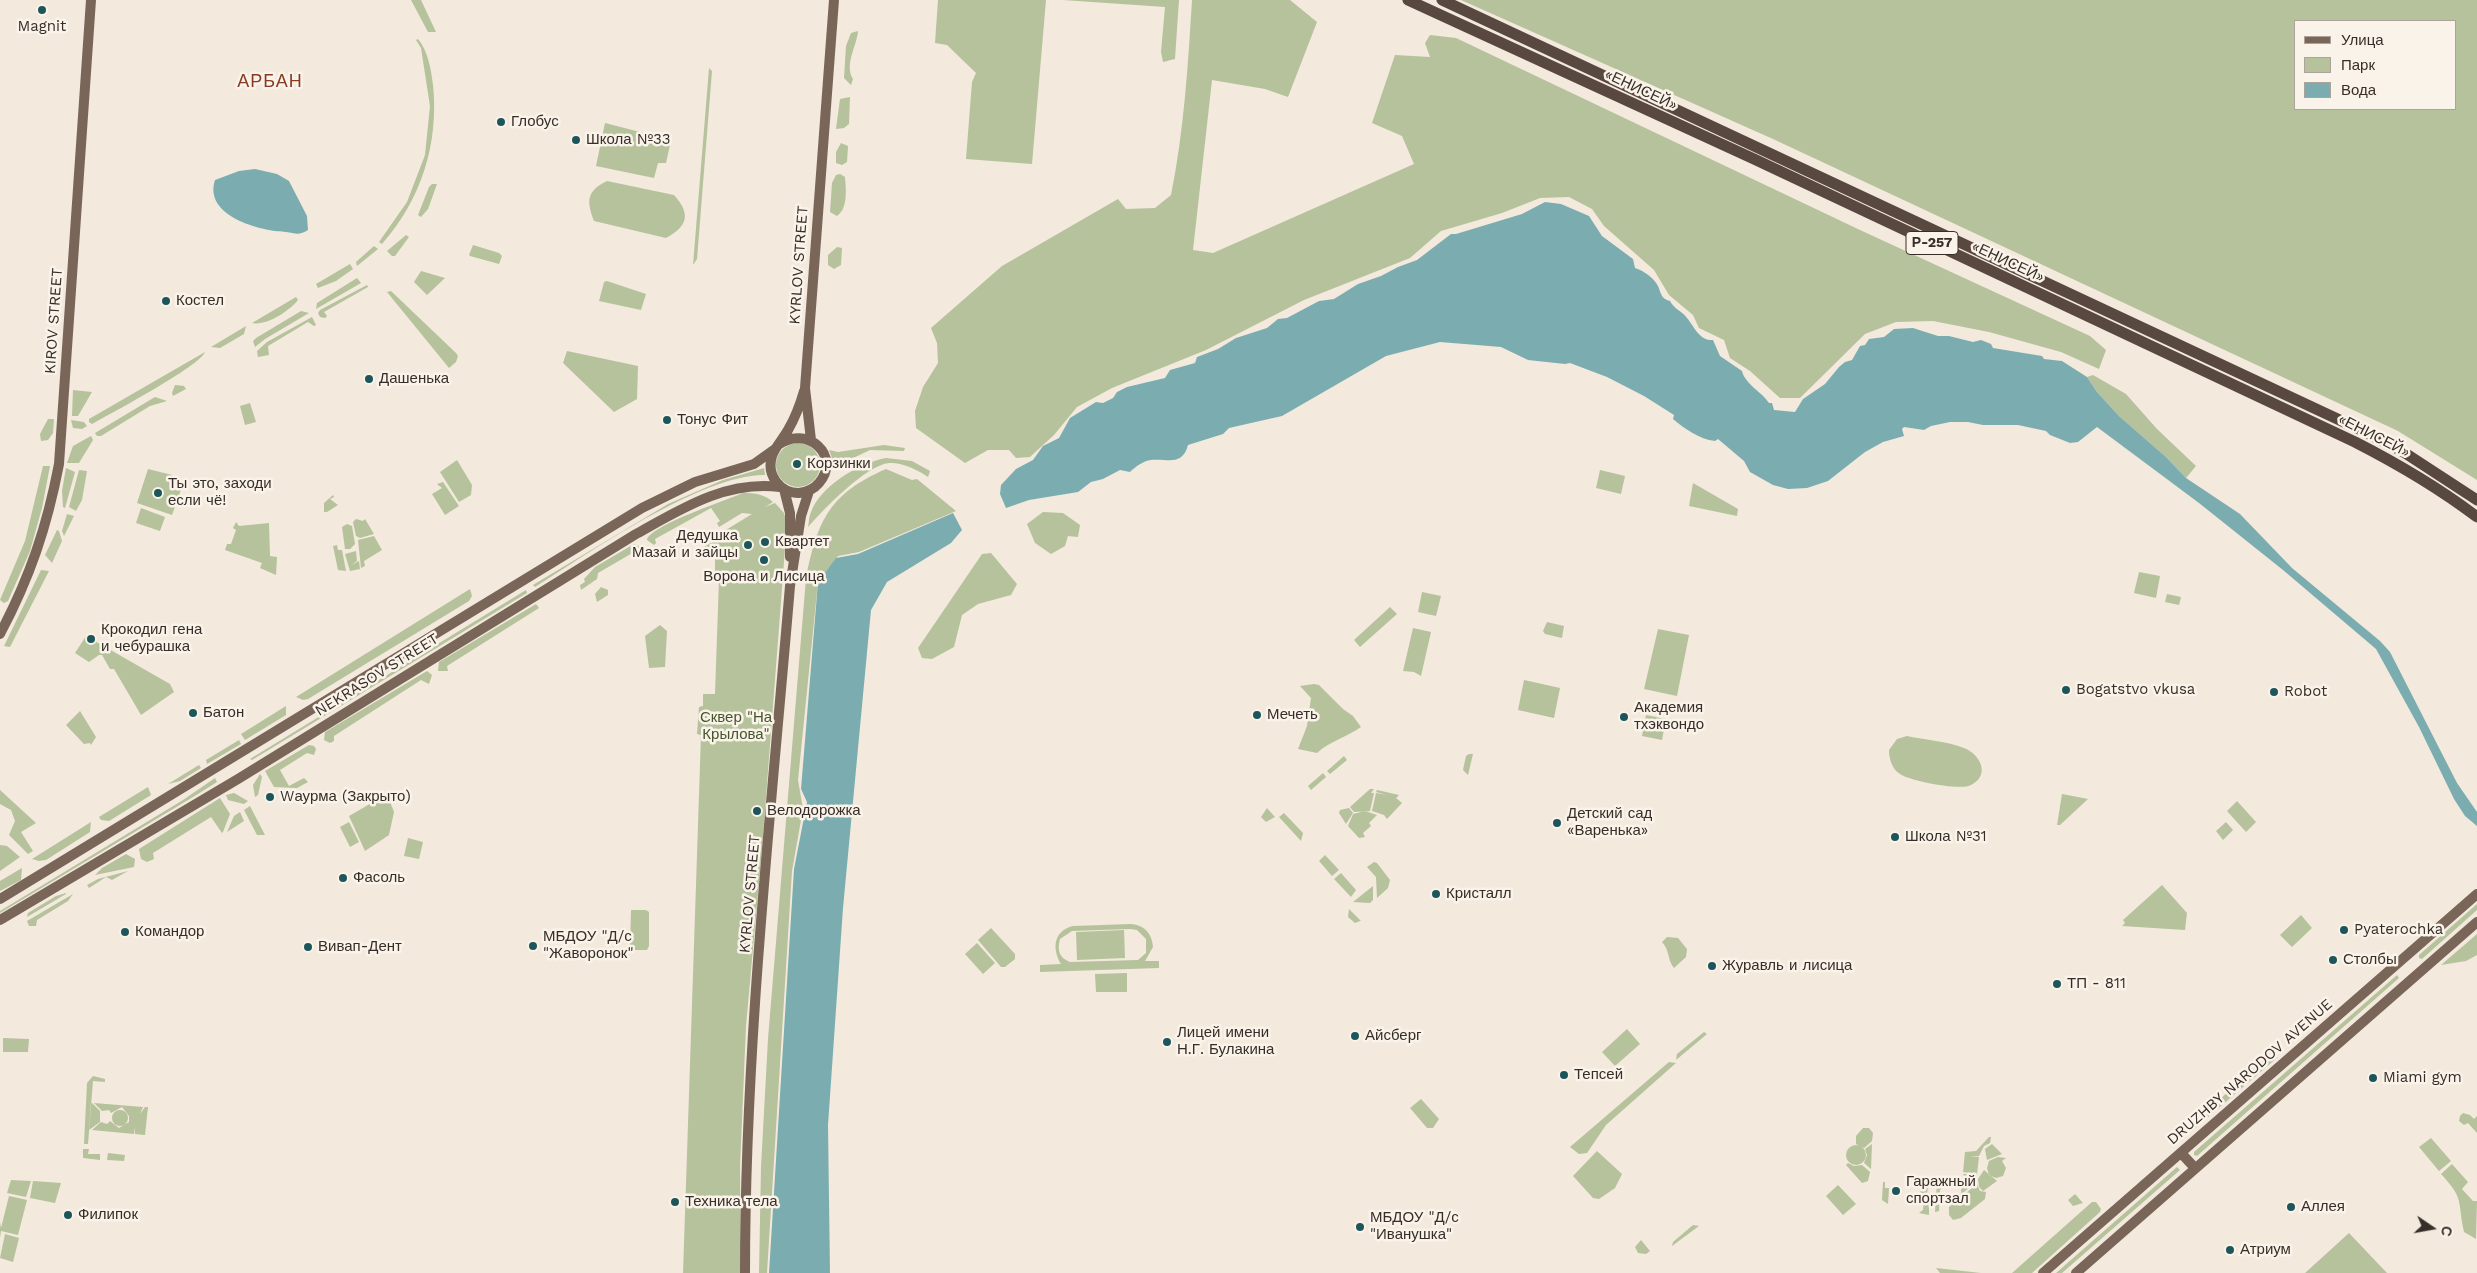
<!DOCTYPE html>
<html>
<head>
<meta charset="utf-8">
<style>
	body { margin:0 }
	#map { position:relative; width:2477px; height:1273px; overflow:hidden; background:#f3e9dd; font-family:"Work Sans",sans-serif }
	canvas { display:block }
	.legend { position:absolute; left:2294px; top:20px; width:162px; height:90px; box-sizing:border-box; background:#faf3e9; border:1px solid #aca49c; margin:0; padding:6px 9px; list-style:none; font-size:15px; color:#382e29 }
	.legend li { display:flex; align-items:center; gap:10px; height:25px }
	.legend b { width:25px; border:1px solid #aca49c }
	.north { position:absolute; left:2407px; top:1203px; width:50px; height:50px; -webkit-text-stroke:4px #faf3e9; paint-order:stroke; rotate:102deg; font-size:14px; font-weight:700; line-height:20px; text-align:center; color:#382e29 }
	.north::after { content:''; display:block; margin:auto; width:18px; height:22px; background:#382e29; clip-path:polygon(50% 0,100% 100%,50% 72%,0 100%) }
</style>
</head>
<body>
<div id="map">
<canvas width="2477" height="1273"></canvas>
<ul class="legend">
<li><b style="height:6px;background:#7a6559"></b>Улица</li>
<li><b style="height:14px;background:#b5c29c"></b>Парк</li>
<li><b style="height:14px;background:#7badb0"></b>Вода</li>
</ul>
<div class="north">С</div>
</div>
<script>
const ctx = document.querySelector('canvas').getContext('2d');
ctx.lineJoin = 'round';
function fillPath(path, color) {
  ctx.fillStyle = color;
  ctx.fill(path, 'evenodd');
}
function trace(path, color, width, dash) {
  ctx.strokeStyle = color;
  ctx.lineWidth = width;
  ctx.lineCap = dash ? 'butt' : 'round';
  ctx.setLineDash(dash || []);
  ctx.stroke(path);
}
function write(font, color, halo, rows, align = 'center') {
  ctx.font = font + ' "Work Sans",sans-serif';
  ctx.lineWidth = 5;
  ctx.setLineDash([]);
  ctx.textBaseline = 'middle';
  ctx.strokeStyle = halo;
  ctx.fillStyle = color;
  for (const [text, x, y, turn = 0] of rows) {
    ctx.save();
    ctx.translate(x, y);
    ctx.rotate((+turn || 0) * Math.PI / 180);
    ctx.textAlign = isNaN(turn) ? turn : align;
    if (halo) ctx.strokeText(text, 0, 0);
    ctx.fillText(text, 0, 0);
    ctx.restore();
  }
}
fillPath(new Path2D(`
	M411,0H421L436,32H428Z
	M938,0H1046L1032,164L966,159L972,82L976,73L947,45L935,43Z
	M1063,0H1179L1175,59L1163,62L1161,52L1165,7Z
	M1192,0H1290L1317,22L1288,97L1265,89L1212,80L1193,250L1213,253L1414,164L1402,136L1372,123L1395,55L1430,57L1425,43L1430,35L1456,38L1860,230L2090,336L2106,350L2099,369L2061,352L1989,332L1933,321L1896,322L1865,334L1800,398H1780L1750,371L1730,358L1724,340L1699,328L1693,315L1669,295L1654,270L1604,226L1592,209L1569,197L1540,198L1502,213L1441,231L1410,258L1304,300L1206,350L1112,388L1077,407L1054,435L1030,457L1016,458L1009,450H988L965,463L916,428L915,411L923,387L938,363L937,343L931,328L1002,266L1118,199L1126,209L1155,208L1171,195C1184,131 1188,65 1192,0Z
	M1461,0H2477V480L2398,431L1773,139ZM2456,21V109H2296V21Z
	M858,31C857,46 844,64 853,79L851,85L844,78L846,46L851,33Z
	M418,39C428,51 431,69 433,85C439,144 421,200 382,244L379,242L407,202L425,155L430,106L421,48L416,40Z
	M709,68L712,71L697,259L693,265Z
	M850,97L849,124L844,128L836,129L840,99Z
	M605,123L671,140L666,163H658L654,178L596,166Z
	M841,143L848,146L847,162L842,165L836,163V152Z
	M840,174L845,177C846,189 848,209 837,216L830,212L832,183L836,175Z
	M607,181L674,195C691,214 688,226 666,238L594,221C586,200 587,191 607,181Z
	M432,184H437L428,209L421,217L418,215L429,187Z
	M406,235L409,237L395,256H392L387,251Z
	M473,245L499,253L502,256L499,264L470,256L469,255Z
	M374,246L378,249L357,266L356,262Z
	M837,247L842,248L841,265L834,269L828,265V255Z
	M350,264L353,269L336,281L318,288L316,284Z
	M421,271L445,278L427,295L414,282Z
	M357,278L361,283L316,309L317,303Z
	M607,281L646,294L641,310L599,301L604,282Z
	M367,285L368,287L324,312L327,316L325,318L320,317L318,313L320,310Z
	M391,291L456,353L458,356L456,362L449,368L387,292Z
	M296,297L298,300C289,311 267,326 252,323Z
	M301,311L309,313L265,339L255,347L253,341L256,338Z
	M312,317L316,325L314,326L308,322L268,346L269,355L258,357L257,351L267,342Z
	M246,326L244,334L220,348L211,347Z
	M567,351L638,366L637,399L614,412L563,363Z
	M205,352C200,366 110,414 92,424L89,422V419Z
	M2093,375L2126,394L2157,429L2196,466L2186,478L2166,457L2119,416L2097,392L2087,377Z
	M175,385L184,386L186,389L173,396L172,393Z
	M73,390L92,392L78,416H72Z
	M155,397L167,401L150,406L101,436H97L95,433Z
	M250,403L256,422L245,425L240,406Z
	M48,419H54L53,433L48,440L41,441L40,434Z
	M71,420L84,422L87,426L82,429L73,428Z
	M91,436L93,440L79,463H67L73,446Z
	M776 465a22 22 0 1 1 44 0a22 22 0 1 1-44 0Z
	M884,445L905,448L904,451L870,450L832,468V458L829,450L838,452Z
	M886,458L912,461L930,471L928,477C918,470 902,462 889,463C866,465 823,510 808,527C809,522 809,516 811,512C820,486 861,462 886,458Z
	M457,460L472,485L471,495L459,502L440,472Z
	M43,466H50L42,508L30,551L8,601L4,603L0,600L25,541Z
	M66,468L75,472L65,508L63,507L62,491Z
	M764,468L765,475C702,474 589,553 535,587L533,585L668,504L723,480Z
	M148,469L172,475L182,487L172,515L137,503Z
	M886,469L912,480L917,479L956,511L859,552L838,556L818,582L798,780L803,809L792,871L767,1273H759L761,1167L768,1039L806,578C818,520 829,494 886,469Z
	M79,470L87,471L82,500L76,511L69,507Z
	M1600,470L1625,476L1621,494L1596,488Z
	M443,482L459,506L445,515L432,494L442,488L437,484Z
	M1693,483L1738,509L1737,516L1689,506Z
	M743,493C755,493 764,494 773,502L765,507L775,503L784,513L787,523L762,849L746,1026L740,1167L741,1273H683L701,735L697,734L699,707L703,706V694H715L719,579L715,578V558L702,548L721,537V533L752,514L742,513L719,527L717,523L720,521L711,508L655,539L656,543L654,545L647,540C649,526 727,500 743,493Z
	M333,495L334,497L330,499L338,505L327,512H324V503Z
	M141,508L165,517L160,531L136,523Z
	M1043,512L1063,513L1080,525L1078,537L1068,536L1065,546L1051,554L1035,543L1027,524Z
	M67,514L74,516L64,536L62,531Z
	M356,519L363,521L365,519L374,534L360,538L356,536L353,522Z
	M236,522L239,526L269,523L270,556L277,557L276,575L260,568L262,563L225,550L227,544H231L236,530L233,528Z
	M347,524L352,526L355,544L350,549H345L342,527Z
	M57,530L59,531L62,541L52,563L45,555Z
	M374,536L382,550L364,561L365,566L361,568L358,540Z
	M634,544L641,547L639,554L634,552L598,573L597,579L581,590L580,585L585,582L584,579L595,567Z
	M337,545L338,550H342L346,571L338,570L333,546Z
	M356,551L357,561L351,565L359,561L360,569L350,571L345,554Z
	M991,553L1017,584L1011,595L978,604L962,615L954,647L932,659L922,658L918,648L982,554Z
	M41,570L49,571L10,647L4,646Z
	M2139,572L2160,576L2156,598L2134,593Z
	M601,587L608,590V595L597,602L595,594Z
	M470,589L472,596L469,601L308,699L303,700L296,697Z
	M526,590L527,593L252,760L250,759Z
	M1422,592L1441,596L1436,616L1418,612Z
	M2167,594L2181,597L2179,605L2165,602Z
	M536,604L539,608L447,666L448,671H438L439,662Z
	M1390,607L1397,614L1360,647L1354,640Z
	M1547,622L1564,626L1562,638L1545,634L1543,631Z
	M660,625L667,631L665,667L649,668L645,636Z
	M1413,628L1431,632L1421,676L1414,672L1403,671Z
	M1658,629L1689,635L1677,696L1644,689Z
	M86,636L170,684L174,692L141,715L114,669H110L102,655H99L89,662L75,653Z
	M427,671L432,675L429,684L421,680L334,736V741L330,743L324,740L325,732Z
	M1524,680L1560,688L1554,718L1518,710Z
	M1314,684L1319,685L1343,709L1353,716L1361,727C1347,737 1330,741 1317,753L1298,749L1307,726L1311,698L1300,686Z
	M286,706V715L245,740L241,734Z
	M80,711L96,737L91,745L90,743L84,744L66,725Z
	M1646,715L1666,719L1662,740L1642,736Z
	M1907,736C1925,740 1947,741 1964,748C1980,754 1991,775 1971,785C1961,791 1910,781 1900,774C1892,769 1889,759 1889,750L1897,739Z
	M239,740L241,744L207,764L206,760Z
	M309,745L314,746L316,749L314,755L307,753L280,770L289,786L304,778L308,782L297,788L274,787L265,771Z
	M1469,754H1473L1468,775L1463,770L1466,756Z
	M1344,756L1347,760L1330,774L1327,771Z
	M199,765L201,768L180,781L168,784Z
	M1323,773L1326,777L1311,790L1308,786Z
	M260,774L262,777L258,795L255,797L253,785Z
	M215,778L217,782L198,794L0,913V911L183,800Z
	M148,787L151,795L109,821L101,820L99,817Z
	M1370,789H1374L1371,793H1374L1370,811L1354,812L1350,807Z
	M0,790L36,823L21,832L33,851L28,854L9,835L15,821L11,810L0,804Z
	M1377,790L1399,795L1396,798L1402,803L1387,819L1384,815L1372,811L1376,793L1387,795L1376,792Z
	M234,793L248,801L244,804L228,800L226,795Z
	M387,794L394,812L389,835L365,851L349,816Z
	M2062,794L2088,799L2060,825H2057Z
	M220,798L230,814L223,832L222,833L211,817L153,853L154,859L147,862L141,859L139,849Z
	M2237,801L2256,822L2246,832L2227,811Z
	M250,806L265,835H257L244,810Z
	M1267,808L1275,817L1266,822L1261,817Z
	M1349,808L1353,813L1346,824L1339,813L1340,810Z
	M1365,811L1377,815L1369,823L1371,826L1363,833L1365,837L1359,838L1348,826L1353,814Z
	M240,812L244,821L227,832L234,816Z
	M1284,813L1303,833L1301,841L1279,817Z
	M91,822L90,832L46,860L39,861L32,859Z
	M349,822L359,842L350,847L340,827Z
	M2226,822L2233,830L2223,840L2216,831Z
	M408,838L423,842L419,859L404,856Z
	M0,845L7,846L20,857L0,871Z
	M126,854L135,859L134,867L95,875L102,868Z
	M1325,855L1339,870L1332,876L1319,861Z
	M1374,862L1377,863L1390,880L1388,888L1377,898L1376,877L1367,867Z
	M22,868L21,880L0,891V881Z
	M128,871L112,880L106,877L89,888L87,885L98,879Z
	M1341,873L1356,890L1351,897L1334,879Z
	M2162,885L2187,913L2185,930L2122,926L2125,923L2123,920Z
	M1373,886V900L1370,903L1353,902Z
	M66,893V894L27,917L28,913L56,896Z
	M73,894L68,901L37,920L36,926H29L27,921Z
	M2477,904V910L2422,959L2419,958V955Z
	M1349,909L1361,921H1360L1355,923L1348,917Z
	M631,910H646L649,912V946L647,950H633L630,948Z
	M2301,915L2312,928L2292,947L2280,935Z
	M1131,924C1145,925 1152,934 1153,947L1145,961H1159V968L1040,972V965L1061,964C1052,949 1053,931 1073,926ZM1130,929L1137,930L1146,939V953L1138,960L1070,962C1059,958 1057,950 1060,939L1072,931Z
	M991,928L1015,954V959L1005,967H1001L978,940Z
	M1124,930L1125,958L1077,960L1076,932Z
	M2477,934V955L2466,961L2441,965Z
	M1667,937L1678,938L1687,949L1686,957L1674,968C1667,959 1670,951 1662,942Z
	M977,943L995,963L983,974L965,954Z
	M1127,973V992H1096L1095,974Z
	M2397,975L2399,978L2197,1156L2194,1155V1152Z
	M1627,1029L1640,1044L1615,1066L1602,1052Z
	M1704,1032L1707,1034L1676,1060L1677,1054Z
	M3,1038L29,1039L28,1052H3Z
	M2278,1057L2192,1131L2191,1125L2266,1058Z
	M1669,1062L1676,1063L1606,1125L1587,1153L1579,1154L1570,1147Z
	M93,1076L105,1079V1082L93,1081L88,1144H84L87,1083Z
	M1421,1099L1439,1119L1433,1128H1427L1410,1108Z
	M91,1102L100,1111V1122L89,1130Z
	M94,1103L143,1107L140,1114L145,1107H148L145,1135L135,1134V1127L134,1134L92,1130L101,1122L107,1124L110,1121L119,1128L129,1122V1116L122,1107L111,1113L109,1110L102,1111Z
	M112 1118a8 8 0 1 1 16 0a8 8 0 1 1-16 0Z
	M2463,1113L2470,1115L2474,1119L2477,1116V1133L2468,1123L2464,1125L2459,1121L2460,1116Z
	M1863,1128H1869L1873,1133L1872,1141L1864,1148L1856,1144V1136Z
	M1989,1137H1991L1990,1143L1984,1146L1979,1156H1970L1979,1157L1977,1174L1963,1172L1965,1152L1976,1151Z
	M2431,1138L2451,1161L2439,1171L2419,1147Z
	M1872,1144L1871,1169L1864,1163L1867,1155L1865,1149Z
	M1992,1144L2002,1154L1987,1160L1985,1149Z
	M1846 1155a10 10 0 1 1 20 0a10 10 0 1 1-20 0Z
	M83,1149H89L88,1154H100V1160L83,1158Z
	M1597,1151L1622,1174L1615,1188L1599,1199L1593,1198L1573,1176Z
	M108,1153L125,1155L124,1161L107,1160Z
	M1998,1157L2006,1158L2002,1161L2006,1168L2003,1176L1996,1178L1989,1175L1987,1168L1989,1161Z
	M1848,1163L1854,1166L1862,1165L1870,1172L1868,1181L1862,1183L1846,1165Z
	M2452,1164L2468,1182L2462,1189L2473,1201H2477L2476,1239L2464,1232C2457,1200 2465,1200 2441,1174Z
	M2177,1167L2180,1170L2062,1273H2056Z
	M1984,1170L1997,1181L1983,1191L1979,1187L1978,1179Z
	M1963,1174H1977V1181L1971,1186Z
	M1962,1179L1970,1187L1949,1205L1950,1197L1961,1193Z
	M11,1180L31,1181L26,1197L7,1193Z
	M33,1181L61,1183L55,1203L30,1198Z
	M1883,1182H1885V1188H1889L1888,1204L1882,1200Z
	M1937,1183H1945L1940,1190L1939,1211L1935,1212Z
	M1977,1184L1980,1191L1986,1192L1985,1199L1961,1218L1953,1220L1949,1215V1207Z
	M1838,1185L1856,1204L1843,1215L1826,1196Z
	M1921,1185L1928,1186L1926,1202L1929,1203V1215L1919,1213L1923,1210L1924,1199L1920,1198Z
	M2075,1194L2083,1203L2073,1206L2068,1200Z
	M9,1196L27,1200L18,1235L1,1231L0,1238V1222L1,1228Z
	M2092,1202H2096L2101,1209L2100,1212L2032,1273H2012Z
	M1693,1225L1699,1226L1672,1246L1673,1242Z
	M2349,1233L2387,1273H2305Z
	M5,1234L19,1238L13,1262L0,1258Z
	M1641,1240L1650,1251L1646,1254L1638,1253L1635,1247Z
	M1936,1268L1981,1273H1940Z`), '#b5c29c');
fillPath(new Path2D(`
	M255,169L277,174L289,181L307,216L308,230C299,236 295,233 286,232C260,231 203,216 215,180L239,171Z
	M1545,202L1561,204L1589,216L1602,236L1633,259L1635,268C1644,271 1653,277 1658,286C1661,293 1661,299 1670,301C1675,310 1681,310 1687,318C1694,326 1699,341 1713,340L1720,356L1742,371C1745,384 1763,393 1769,403H1772L1774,410L1795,412L1803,399L1825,384L1839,367L1845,362L1852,360L1860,346L1865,345L1869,339L1884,337L1894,329L1913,328L1938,336H1949L1973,342L1981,340L1991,344L1993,348L2042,356L2044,359L2062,361L2087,377L2097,392L2119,416L2166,457L2186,478L2240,514L2292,568L2380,641L2390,652L2457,783L2477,812V826L2465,816L2454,799L2419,727L2376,649L2283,570L2199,503L2097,427L2078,442L2070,443L2050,435L2046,431L2018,425H1983L1968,422H1950L1931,426L1924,430L1904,427L1902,429L1904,436L1883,442L1865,452L1828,481L1807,488L1788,489L1773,485L1750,472L1744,461L1718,439L1715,441C1699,439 1685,429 1673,419L1674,415L1644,396L1607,377L1570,363L1565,364L1528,360L1501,347L1440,342L1386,356L1282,416L1229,428L1223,434L1188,445C1182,467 1167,458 1151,460C1143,461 1135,467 1130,472L1120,470L1103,479L1091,482L1078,492L1029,500L1006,508L1000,494L1001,485L1016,469L1033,460L1043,446L1059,438L1070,418L1096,402L1103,403L1113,398L1117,392L1127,387L1165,378L1170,370L1195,363L1197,357L1218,349L1236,338L1267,328L1278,319L1287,318L1319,301L1334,299L1358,284L1381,276L1398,267L1417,260L1451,234H1456L1522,214Z
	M953,513L962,530L951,543L887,582L871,610L843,908L828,1125L830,1273H769L794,869L807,802L801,789L818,582L836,558L858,554Z`), '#7badb0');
trace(new Path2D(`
	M811,440L805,388L834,0
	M778,445C807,424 842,456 819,483C814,489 807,492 799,493C780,493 766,475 772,456C775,447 783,439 788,430C795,418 800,405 804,391
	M784,489L790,513V557
	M0,634C30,577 47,527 59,464L91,0
	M0,899L642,508L695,482L754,464L775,449
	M0,920L238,779L636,534C681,509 726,480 780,487
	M2181,1153L2195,1168
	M745,1273C745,1043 771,814 790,586L801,516L809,491
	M2043,1273L2477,894
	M2076,1273L2477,922`), '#7a6559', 10);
trace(new Path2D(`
	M1408,0L1754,159L2355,442C2398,464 2439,488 2477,517
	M1442,0L2361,430L2405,453L2477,500`), '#594840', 11);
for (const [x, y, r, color] of [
	[42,10,5,"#1d555a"],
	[501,122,5,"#1d555a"],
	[576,140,5,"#1d555a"],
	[166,301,5,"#1d555a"],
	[369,379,5,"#1d555a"],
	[667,420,5,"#1d555a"],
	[797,464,5,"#1d555a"],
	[158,493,5,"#1d555a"],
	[765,542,5,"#1d555a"],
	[748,545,5,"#1d555a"],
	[764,560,5,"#1d555a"],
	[91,639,5,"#1d555a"],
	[2066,690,5,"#1d555a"],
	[2274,692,5,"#1d555a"],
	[193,713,5,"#1d555a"],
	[1257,715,5,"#1d555a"],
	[1624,717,5,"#1d555a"],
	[270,797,5,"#1d555a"],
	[757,811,5,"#1d555a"],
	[1557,823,5,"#1d555a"],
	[1895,837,5,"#1d555a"],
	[343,878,5,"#1d555a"],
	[1436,894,5,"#1d555a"],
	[2344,930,5,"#1d555a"],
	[125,932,5,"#1d555a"],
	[533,946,5,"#1d555a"],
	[308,947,5,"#1d555a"],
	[2333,960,5,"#1d555a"],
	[1712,966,5,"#1d555a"],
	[2057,984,5,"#1d555a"],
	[1355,1036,5,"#1d555a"],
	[1167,1042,5,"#1d555a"],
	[1564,1075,5,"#1d555a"],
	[2373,1078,5,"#1d555a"],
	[1896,1191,5,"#1d555a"],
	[675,1202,5,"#1d555a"],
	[2291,1207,5,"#1d555a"],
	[68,1215,5,"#1d555a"],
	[1360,1227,5,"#1d555a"],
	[2230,1250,5,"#1d555a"]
]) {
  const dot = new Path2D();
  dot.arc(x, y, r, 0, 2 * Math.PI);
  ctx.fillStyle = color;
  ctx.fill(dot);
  trace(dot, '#faf3e9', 2);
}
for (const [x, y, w] of [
	[1932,243,52]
]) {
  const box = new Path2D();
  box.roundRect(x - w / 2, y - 11.5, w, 23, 4);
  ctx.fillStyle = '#faf3e9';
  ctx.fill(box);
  trace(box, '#382e29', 1);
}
write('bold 14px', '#382e29', null, [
	["Р-257",1932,243]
]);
write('15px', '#382e29', '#faf3e9', [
	["Magnit",42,27,"center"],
	["Глобус",511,122],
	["Школа №33",586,140],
	["Костел",176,301],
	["Дашенька",379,379],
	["Тонус Фит",677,420],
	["Корзинки",807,464],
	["Ты это, заходи",168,484],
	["если чё!",168,501],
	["Дедушка",738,536,"right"],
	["Мазай и зайцы",738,553,"right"],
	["Квартет",775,542],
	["Ворона и Лисица",764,577,"center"],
	["Крокодил гена",101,630],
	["и чебурашка",101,647],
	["Bogatstvo vkusa",2076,690],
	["Robot",2284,692],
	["Академия",1634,708],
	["тхэквондо",1634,725],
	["Батон",203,713],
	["Мечеть",1267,715],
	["Wаурма (Закрыто)",280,797],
	["Велодорожка",767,811],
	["Детский сад",1567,814],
	["«Варенька»",1567,831],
	["Школа №31",1905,837],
	["Фасоль",353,878],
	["Кристалл",1446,894],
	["Pyaterochka",2354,930],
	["Командор",135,932],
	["МБДОУ \"Д/с",543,937],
	["\"Жаворонок\"",543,954],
	["Вивап-Дент",318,947],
	["Столбы",2343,960],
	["Журавль и лисица",1722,966],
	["ТП - 811",2067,984],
	["Лицей имени",1177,1033],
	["Н.Г. Булакина",1177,1050],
	["Айсберг",1365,1036],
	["Тепсей",1574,1075],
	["Miami gym",2383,1078],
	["Гаражный",1906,1182],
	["спортзал",1906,1199],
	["Техника тела",685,1202],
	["Аллея",2301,1207],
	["Филипок",78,1215],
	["МБДОУ \"Д/с",1370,1218],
	["\"Иванушка\"",1370,1235],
	["Атриум",2240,1250]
], 'left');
write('15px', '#382e29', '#faf3e9', [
	["«ЕНИСЕЙ»",1641,90,25],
	["«ЕНИСЕЙ»",2008,262,25],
	["KYRLOV STREET",799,265,-86],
	["KIROV STREET",54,321,-86],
	["«ЕНИСЕЙ»",2374,436,27],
	["NEKRASOV STREET",377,675,-32],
	["KYRLOV STREET",750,894,-85],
	["DRUZHBY NARODOV AVENUE",2250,1072,-41]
]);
write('15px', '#46562c', '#faf3e9', [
	["Сквер \"На",736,718],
	["Крылова\"",736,735]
]);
ctx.letterSpacing = '1px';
write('18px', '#883b20', '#faf3e9', [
	["АРБАН",270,82]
]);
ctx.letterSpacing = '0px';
</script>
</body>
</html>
